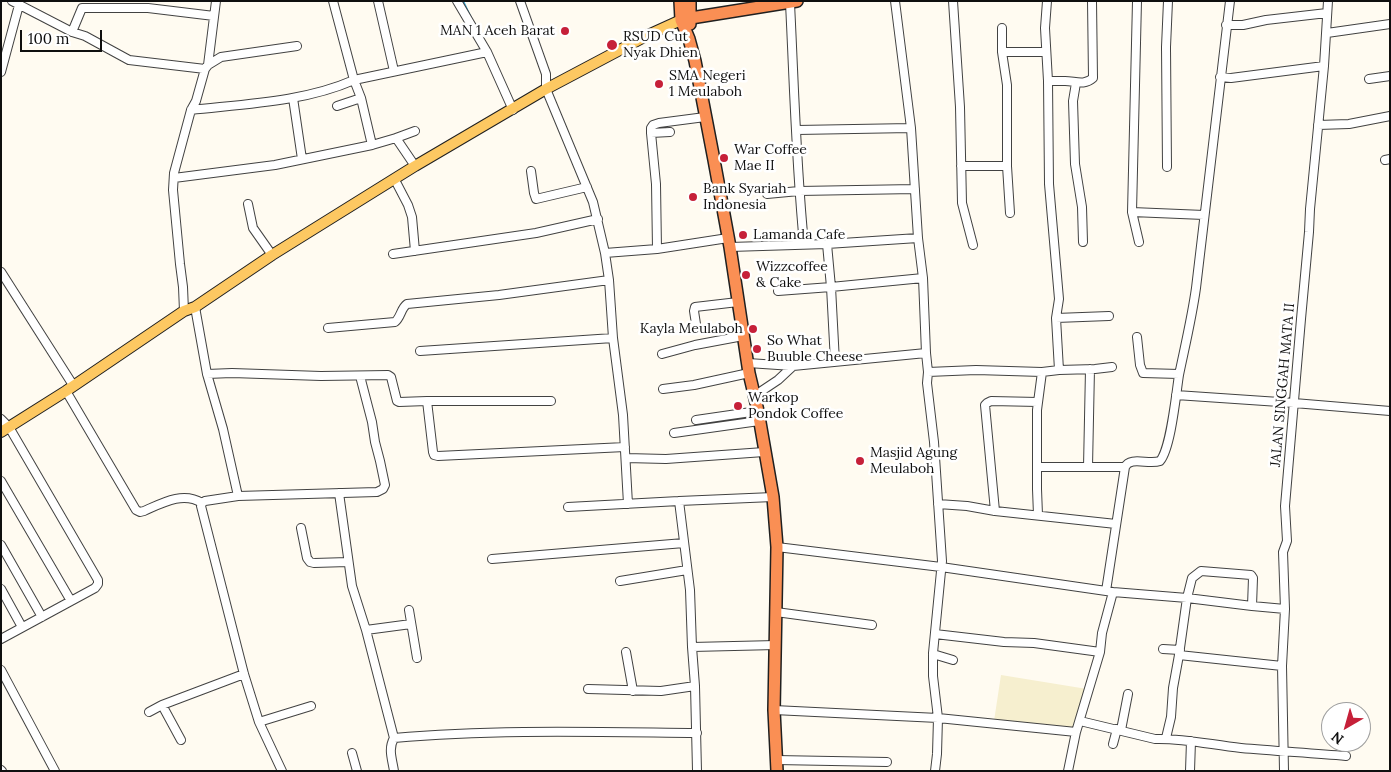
<!DOCTYPE html>
<html>
<head>
<meta charset="utf-8">
<style>
	body { margin:0 }
	#map { position:relative; width:1391px; height:772px; overflow:hidden; background:#fffbf1; font-family:Lora,serif }
	canvas { display:block }
	.frame { position:absolute; inset:0; border:2px solid #0f0f0f; pointer-events:none }
	.north { position:absolute; left:1321px; top:702px; width:50px; height:50px; box-sizing:border-box; background:#fff; border:1px solid #9f9f9f; border-radius:50%; rotate:218deg; font-size:14px; font-weight:700; line-height:20px; text-align:center; color:#0f0f0f }
	.north::after { content:''; display:block; margin:auto; width:18px; height:22px; background:#c62039; clip-path:polygon(50% 0,100% 100%,50% 72%,0 100%) }
	.scale { position:absolute; left:20px; top:30px; width:82px; height:22px; box-sizing:border-box; border:2px solid #0f0f0f; border-top:0; padding-left:6px; font-size:15px; line-height:18px; white-space:nowrap; color:#0f0f0f; -webkit-text-stroke:4px #fff; paint-order:stroke }
</style>
</head>
<body>
<div id="map">
<canvas width="1391" height="772"></canvas>
<div class="frame"></div>
<div class="north">N</div>
<div class="scale">100 m</div>
</div>
<script>
const ctx = document.querySelector('canvas').getContext('2d');
ctx.lineJoin = 'round';
function fillPath(path, color) {
  ctx.fillStyle = color;
  ctx.fill(path, 'evenodd');
}
function trace(path, color, width, dash) {
  ctx.strokeStyle = color;
  ctx.lineWidth = width;
  ctx.lineCap = dash ? 'butt' : 'round';
  ctx.setLineDash(dash || []);
  ctx.stroke(path);
}
function write(font, color, halo, rows, align = 'center') {
  ctx.font = font + ' Lora,serif';
  ctx.lineWidth = 5;
  ctx.setLineDash([]);
  ctx.textBaseline = 'middle';
  ctx.strokeStyle = halo;
  ctx.fillStyle = color;
  for (const [text, x, y, turn = 0] of rows) {
    ctx.save();
    ctx.translate(x, y);
    ctx.rotate((+turn || 0) * Math.PI / 180);
    ctx.textAlign = isNaN(turn) ? turn : align;
    if (halo) ctx.strokeText(text, 0, 0);
    ctx.fillText(text, 0, 0);
    ctx.restore();
  }
}
fillPath(new Path2D(`
	M1001,675L1087,689L1079,735L994,721Z`), '#f6efcf');
trace(new Path2D(`
	M463,1L471,18`), '#37a5d3', 2);
const minor = new Path2D(`
	M12,1L72,32L85,36L129,60L205,69L196,101L191,110L174,173L173,190L180,264L183,287L184,311
	M378,1L394,71
	M457,1L487,52L513,110
	M520,1L546,74V89L593,202L605,253L609,280L613,338L623,415L628,504
	M895,1L911,128L918,238L923,278L926,353L928,372L927,383L934,442L942,561L933,653V676L938,718L937,754L935,771
	M953,1L960,107L962,203L973,245
	M1047,1L1045,28L1048,81L1049,184L1059,299L1056,318L1059,370
	M1137,1L1132,212L1139,242
	M790,3C794,83 796,164 804,244
	M1226,25H1243L1266,20L1327,13
	M72,32L82,8H148L214,16
	M1327,33L1390,24
	M1002,52V28
	M208,65L216,1
	M205,69L208,65L221,57L297,46
	M1,72L19,5
	M1220,77L1231,78L1324,66
	M1369,79L1390,76
	M1048,81C1053,81 1059,81 1065,81C1075,81 1084,86 1093,78L1092,1
	M1076,83L1073,101L1075,164L1082,207L1083,242
	M293,98L302,159
	M337,106L361,98
	M191,110C245,104 304,102 354,80L487,52
	M1318,125L1349,124L1390,116
	M797,130L911,128
	M415,131L396,138L415,166
	M651,133L670,132
	M372,145L396,138
	M1385,160L1390,159
	M961,166H1007L1010,213
	M1007,166V85L1002,52H1045
	M1167,167L1166,47L1168,1
	M531,171L534,193L536,199L587,187
	M174,178L275,165L372,145L361,98L354,80L333,1
	M395,180L408,205L412,217L415,251
	M767,194L799,191L915,189
	M248,204L253,228L272,255
	M1132,212L1204,215
	M827,244L831,287L835,362
	M730,247L827,244L918,238
	M657,249L656,184L651,133V128L653,125L659,123L705,117
	M605,253L657,249L728,238
	M393,254L536,233L598,219
	M1,272L73,385
	M778,291L831,287L923,278
	M195,307L207,374L223,429L238,496
	M1056,318L1109,316
	M696,324L694,311L695,307L738,302
	M328,328L395,322C401,317 401,308 407,304L499,295L609,280
	M1137,337L1140,365L1143,373L1179,374
	M420,351L613,338
	M662,354L695,345L743,336
	M748,363L793,366L926,353
	M928,372L976,370L1042,372L1059,370L1095,369L1112,367
	M207,374L232,373L321,376L388,375L391,377L397,401L399,402L427,401L433,452L434,455L438,456L625,447
	M663,389L694,385L749,373
	M66,391L136,510L140,512L144,511C162,503 183,491 202,503
	M1176,395L1294,403L1390,411
	M754,396L778,380L793,366
	M427,401H551
	M1,419L9,427L98,580V584L95,588L1,639
	M696,420L758,411
	M674,433L759,421
	M626,458L666,459L764,452
	M1038,467H1125
	M1088,467L1090,369
	M1,481L71,601
	M339,493L352,586L366,630L394,738
	M679,501L690,590L692,647L695,686L697,771
	M938,504L967,506L995,511L1116,524
	M568,507L679,501L773,497
	M995,511L985,405L987,403L991,401L1038,402
	M1038,515L1037,489V410L1042,372
	M301,528L307,558L310,562L314,563L348,562
	M1,545L42,617
	M777,547L941,567L1113,592L1187,598L1252,606L1285,609
	M492,559L684,543
	M620,581L687,570
	M1,589L22,627
	M1106,591L1125,467C1130,456 1149,465 1160,461C1171,448 1176,394 1179,375C1185,346 1192,317 1196,288L1230,1
	M409,610L417,658
	M776,612L872,625
	M366,630L411,624
	M935,634L1004,642L1034,643L1100,652
	M692,647L776,645
	M1163,649L1180,650
	M626,652L633,691
	M933,654L953,660
	M1179,655L1282,666
	M1,670L55,771
	M588,689L661,691L695,686
	M162,705L181,740
	M774,710L938,718L1076,732
	M149,712L162,705L244,674
	M1080,721L1155,739C1184,738 1212,745 1241,748C1275,751 1311,753 1346,756
	M259,722L311,706
	M1121,730L1128,694
	M1166,738L1171,717L1173,688L1179,655L1187,598L1192,578L1201,571L1251,575L1253,578L1252,606
	M1113,744L1117,729
	M352,753L357,771
	M776,760L887,762
	M1,770L2,771
	M282,771L259,722L244,674L201,506L202,503L205,501L238,496L377,492L383,489L385,485L380,461L375,442L372,422L360,376
	M394,771C392,758 388,749 394,738C495,729 596,732 697,733
	M1068,771L1076,732L1100,652L1102,633L1113,592
	M1190,771L1191,741
	M1284,771L1282,666L1285,609L1283,552L1287,541L1285,506L1301,319L1309,232L1310,209L1324,66L1328,1`);
const major = new Path2D(`
	M1,432L66,391L184,311L195,307L272,255L415,166L546,89L648,35L681,20L689,19`);
const highway = new Path2D(`
	M680,1L681,20L689,39L695,61L714,160L730,247L749,373L758,411L773,497L777,547L774,710L777,771
	M690,1V24
	M691,18L797,1`);
trace(minor, '#424242', 10);
trace(major, '#202020', 12);
trace(highway, '#202020', 14);
trace(minor, '#fff', 8);
trace(major, '#fdc862', 10);
trace(highway, '#fa8f54', 11);
for (const [x, y, r, color] of [
	[565,31,5,"#c62039"],
	[612,45,6,"#c62039"],
	[659,84,5,"#c62039"],
	[724,158,5,"#c62039"],
	[693,197,5,"#c62039"],
	[743,235,5,"#c62039"],
	[746,275,5,"#c62039"],
	[753,329,5,"#c62039"],
	[757,349,5,"#c62039"],
	[738,406,5,"#c62039"],
	[860,461,5,"#c62039"]
]) {
  const dot = new Path2D();
  dot.arc(x, y, r, 0, 2 * Math.PI);
  ctx.fillStyle = color;
  ctx.fill(dot);
  trace(dot, '#fff', 2);
}
write('14px', '#0f0f0f', '#fff', [
	["MAN 1 Aceh Barat",555,31,"right"],
	["RSUD Cut",623,37],
	["Nyak Dhien",623,53],
	["SMA Negeri",669,76],
	["1 Meulaboh",669,92],
	["War Coffee",734,150],
	["Mae II",734,166],
	["Bank Syariah",703,189],
	["Indonesia",703,205],
	["Lamanda Cafe",753,235],
	["Wizzcoffee",756,267],
	["& Cake",756,283],
	["Kayla Meulaboh",743,329,"right"],
	["So What",767,341],
	["Buuble Cheese",767,357],
	["Warkop",748,398],
	["Pondok Coffee",748,414],
	["Masjid Agung",870,453],
	["Meulaboh",870,469]
], 'left');
write('14px', '#0f0f0f', '#fff', [
	["JALAN SINGGAH MATA II",1283,385,-85]
]);
</script>
</body>
</html>
